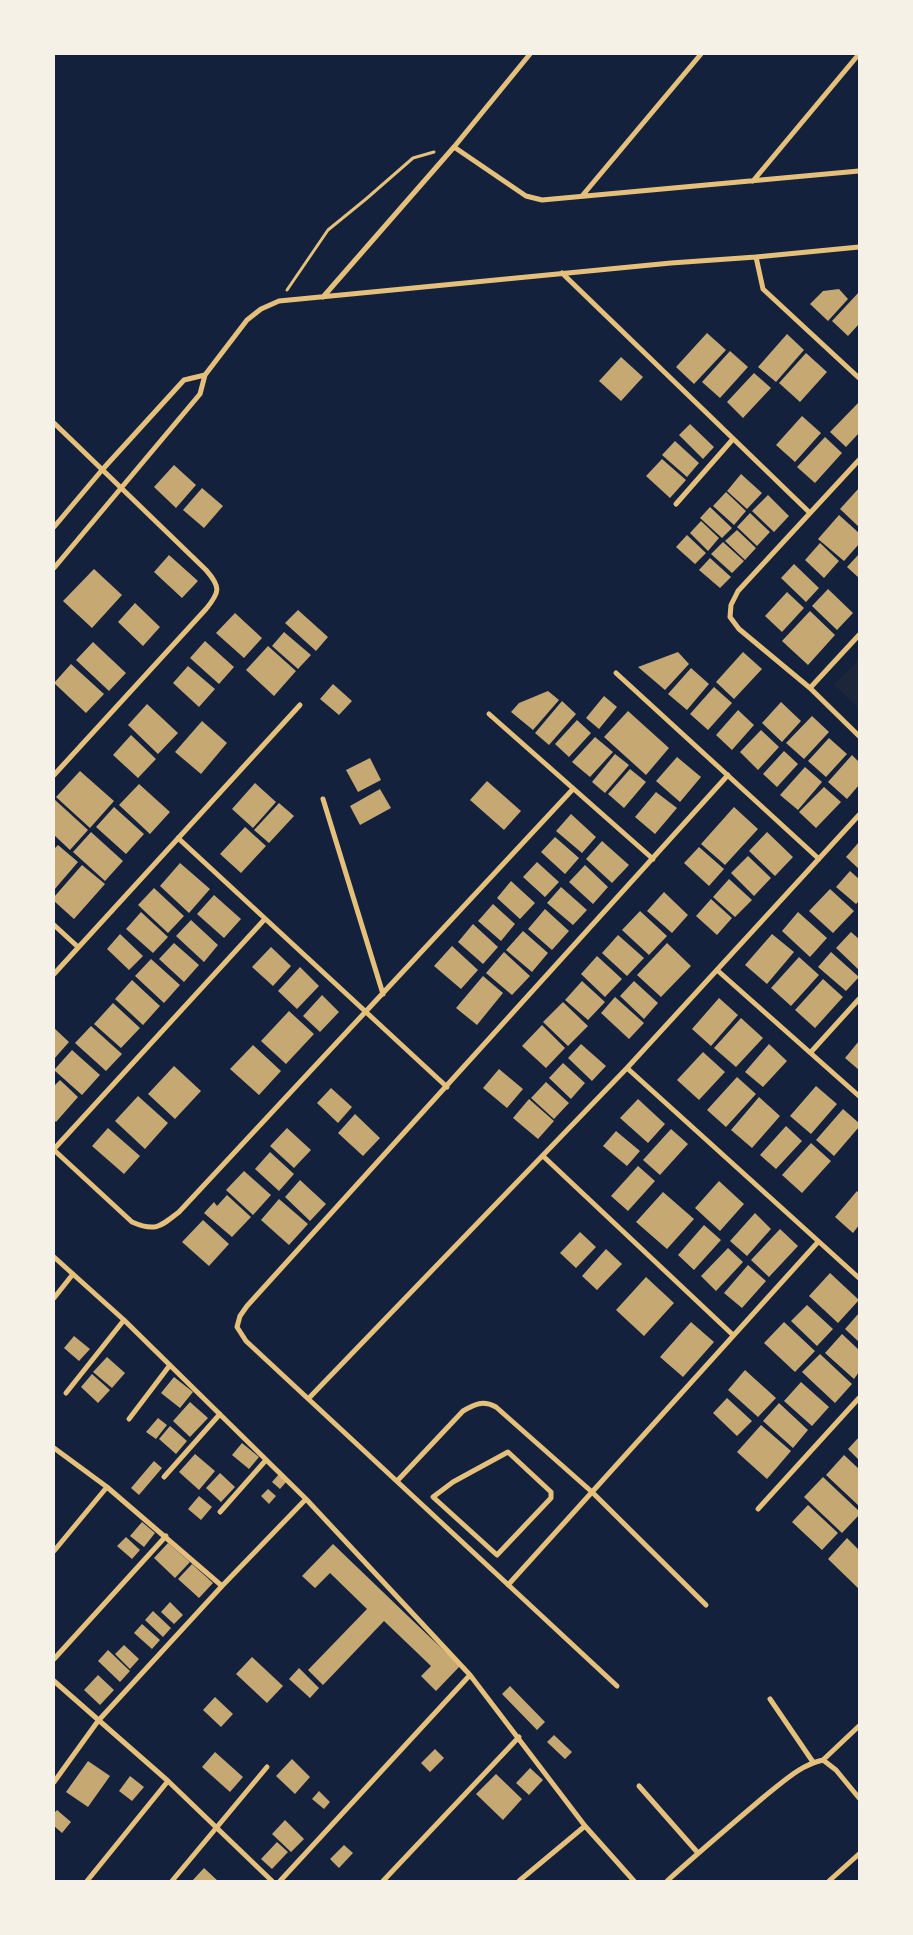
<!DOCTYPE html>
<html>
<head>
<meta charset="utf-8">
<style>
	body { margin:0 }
	#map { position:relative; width:913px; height:1935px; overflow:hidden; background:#14213d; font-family:Cabin,sans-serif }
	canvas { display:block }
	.frame { position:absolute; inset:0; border:55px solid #f6f1e7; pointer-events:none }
</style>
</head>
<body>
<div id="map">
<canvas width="913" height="1935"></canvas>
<div class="frame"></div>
</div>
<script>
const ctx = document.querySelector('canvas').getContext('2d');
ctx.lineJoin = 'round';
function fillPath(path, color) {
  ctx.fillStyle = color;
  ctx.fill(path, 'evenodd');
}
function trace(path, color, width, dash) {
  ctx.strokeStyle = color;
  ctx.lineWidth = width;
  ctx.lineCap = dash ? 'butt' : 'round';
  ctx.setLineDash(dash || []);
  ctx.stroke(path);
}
fillPath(new Path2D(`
	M859,659V709L834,685Z`), '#1d2539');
fillPath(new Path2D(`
	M839,289L848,299L828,321L810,304L823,291Z
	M859,292V324L848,336L832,321Z
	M707,333L726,350L694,384L676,367Z
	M787,334L804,350L776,382L758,367Z
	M730,351L748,367L720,398L702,382Z
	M806,353L827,372L800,402L779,383Z
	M621,357L643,377L621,401L599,381Z
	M754,373L771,388L743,418L727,402Z
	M859,402V433L846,447L830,432Z
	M802,416L821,433L795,462L776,445Z
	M690,424L714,447L703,459L679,435Z
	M825,437L842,453L815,483L797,467Z
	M675,441L699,463L687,477L662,455Z
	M662,459L686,480L670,498L646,476Z
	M174,465L196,485L176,508L154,487Z
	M741,474L762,493L747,509L727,491Z
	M202,488L223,506L204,528L183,510Z
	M859,488V527L840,509Z
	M726,492L746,511L734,525L713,506Z
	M768,495L789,516L774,532L752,511Z
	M710,507L732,528L722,538L700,518Z
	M750,513L770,532L757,546L737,527Z
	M839,515L859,533V544L844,561L818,539Z
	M701,521L719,538L708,551L690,533Z
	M737,530L756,548L745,560L725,541Z
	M687,535L706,553L695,564L676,547Z
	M723,542L744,561L732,573L711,554Z
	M820,543L839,561L824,578L805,560Z
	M859,554V578L847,567Z
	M169,555L198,581L182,598L154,572Z
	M710,558L731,577L720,588L699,570Z
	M794,564L819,588L806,602L781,578Z
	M94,569L122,595L92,628L63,601Z
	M828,589L853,613L837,630L812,606Z
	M787,592L804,608L782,632L765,616Z
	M135,603L160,627L143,646L118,622Z
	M298,610L328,637L316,651L285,623Z
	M810,611L835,635L808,665L782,641Z
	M235,613L262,638L244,658L216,633Z
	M284,632L311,655L298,669L272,646Z
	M205,641L234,667L219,684L190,658Z
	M93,642L126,673L109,691L76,660Z
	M268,646L296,671L274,696L246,670Z
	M678,652L689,664L665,690L638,667Z
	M743,652L762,669L734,699L716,682Z
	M71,664L104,694L86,713L54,683Z
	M188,666L215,689L199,707L173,683Z
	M691,668L709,684L687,710L668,694Z
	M333,684L352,701L339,715L320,699Z
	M714,687L732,703L708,730L690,714Z
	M548,691L559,700L533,730L511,712L519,703Z
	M604,696L617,707L599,729L586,718Z
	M562,701L576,714L549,745L535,733Z
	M781,702L801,721L782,742L762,723Z
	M147,704L178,733L158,754L128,725Z
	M738,710L754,725L732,750L716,735Z
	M628,711L669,748L646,775L604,737Z
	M812,716L829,732L804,759L786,743Z
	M577,720L591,733L569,757L555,744Z
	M202,721L227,743L201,774L175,752Z
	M761,730L779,747L758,770L740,752Z
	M131,735L156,759L138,778L113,755Z
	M595,737L613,752L590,777L572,762Z
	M829,738L847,754L826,777L808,761Z
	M784,751L798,764L777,787L763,774Z
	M615,754L629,765L605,793L592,782Z
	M852,755L859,762V785L847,799L828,782Z
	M677,757L701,777L680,802L656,781Z
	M370,758L381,780L358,792L346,770Z
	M805,767L822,782L798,810L780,795Z
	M630,769L646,782L624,808L608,794Z
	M80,771L114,801L90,828L56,797Z
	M487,781L521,811L504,830L470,800Z
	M255,783L276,802L253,828L232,809Z
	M139,784L170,812L150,834L119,805Z
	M824,787L841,802L816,828L799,812Z
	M380,789L391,808L360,825L350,806Z
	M656,792L677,808L655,834L635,817Z
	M54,799L88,830L70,850L54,835Z
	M279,803L294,816L269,843L254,830Z
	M114,807L144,834L126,854L96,827Z
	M734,807L758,829L725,865L701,844Z
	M571,814L596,837L582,853L556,831Z
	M245,827L266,846L241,873L220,854Z
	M91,832L123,861L105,881L73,852Z
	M767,832L793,857L775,876L749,851Z
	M555,837L579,858L565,874L541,852Z
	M602,841L629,865L612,883L586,859Z
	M859,842V869L846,857Z
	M58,845L78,862L54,890V849Z
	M699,847L724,869L709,886L684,863Z
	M748,856L771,878L754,896L731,873Z
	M537,862L559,882L545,897L523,877Z
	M180,863L210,889L189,913L160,886Z
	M82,865L105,884L74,919L54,901V897Z
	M585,865L608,887L593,904L569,882Z
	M850,871L859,879V901L856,904L836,887Z
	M729,879L752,900L735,917L713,897Z
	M511,881L535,903L520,919L497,898Z
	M561,887L587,910L573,925L547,903Z
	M154,888L184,916L168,933L138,905Z
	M830,889L854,911L833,933L809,911Z
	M664,892L688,915L672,933L647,911Z
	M214,895L241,919L224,938L197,914Z
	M711,899L732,918L717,935L696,916Z
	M493,904L515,924L501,941L478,921Z
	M545,909L569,931L552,950L528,929Z
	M640,911L667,936L649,955L622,930Z
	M141,912L168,937L153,953L126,929Z
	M798,912L827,938L810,957L782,931Z
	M191,920L218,945L204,962L176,936Z
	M473,924L498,947L483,964L458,942Z
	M523,931L548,953L532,972L506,950Z
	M851,932L859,939L858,969L836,948Z
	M120,934L143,956L129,970L107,949Z
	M772,934L794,952L767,984L745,965Z
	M618,935L644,958L627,976L602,953Z
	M174,943L199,965L184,982L159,959Z
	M667,943L691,966L661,997L637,975Z
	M452,946L478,970L461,989L434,966Z
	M271,947L291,966L273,986L252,967Z
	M504,952L530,976L512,995L486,973Z
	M831,952L859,977L846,991L818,967Z
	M597,956L622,979L605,997L581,974Z
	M799,957L819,975L791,1006L771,988Z
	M151,959L180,985L164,1003L135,976Z
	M300,967L319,986L297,1009L278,991Z
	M483,976L503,993L477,1025L456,1008Z
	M823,979L843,997L815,1028L795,1010Z
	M132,980L160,1006L143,1025L115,999Z
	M582,981L605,1002L588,1020L565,1000Z
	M634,981L658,1003L644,1019L620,996Z
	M322,995L339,1012L320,1032L303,1016Z
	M615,997L644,1023L629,1039L601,1013Z
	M719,998L738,1015L711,1046L692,1029Z
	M563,1002L588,1026L568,1046L543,1022Z
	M113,1003L140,1028L121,1048L94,1024Z
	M289,1011L314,1034L286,1064L261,1041Z
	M741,1018L763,1038L736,1067L714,1048Z
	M542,1025L565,1048L546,1068L522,1046Z
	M91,1026L122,1054L106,1071L75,1043Z
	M54,1028L69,1042L54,1059Z
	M859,1041V1070L845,1058Z
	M581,1044L606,1066L592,1081L568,1058Z
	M769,1044L787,1061L763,1087L745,1072Z
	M253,1045L281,1071L259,1095L230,1069Z
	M72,1050L100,1075L82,1095L54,1070Z
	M703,1052L725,1072L699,1100L677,1080Z
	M563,1063L585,1083L571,1099L549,1078Z
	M174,1066L201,1091L175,1119L148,1094Z
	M499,1069L523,1089L507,1108L483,1088Z
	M737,1077L756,1094L726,1127L707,1110Z
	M60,1080L78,1097L56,1122L54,1120V1086Z
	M546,1082L569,1103L554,1119L531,1098Z
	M816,1086L837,1104L811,1134L790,1116Z
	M331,1088L352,1107L338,1123L317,1103Z
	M138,1096L168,1123L145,1149L115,1121Z
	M759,1097L780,1116L752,1148L731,1130Z
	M529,1099L554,1121L538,1139L513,1118Z
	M638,1099L665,1124L648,1143L620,1118Z
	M843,1109L859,1123V1127L834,1156L816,1140Z
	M355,1114L380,1138L363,1156L338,1133Z
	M786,1126L802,1141L776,1169L760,1155Z
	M108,1128L140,1156L124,1174L92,1146Z
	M287,1128L311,1150L294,1168L270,1146Z
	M671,1129L688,1144L660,1175L643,1160Z
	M616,1131L640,1151L627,1166L603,1146Z
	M811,1143L831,1161L802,1193L782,1175Z
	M270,1152L294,1174L279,1191L255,1169Z
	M638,1166L655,1181L628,1211L611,1196Z
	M244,1171L271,1195L253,1215L226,1190Z
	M300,1180L326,1204L310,1221L285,1197Z
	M719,1181L744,1204L720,1231L695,1208Z
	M857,1191L859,1194V1225L853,1233L835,1217Z
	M663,1192L694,1219L667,1249L636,1222Z
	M227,1195L251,1217L232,1237L204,1213L214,1202L217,1206Z
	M279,1199L308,1224L289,1245L261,1220Z
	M755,1213L771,1229L747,1256L730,1241Z
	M203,1220L229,1244L209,1266L182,1242Z
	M704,1225L721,1240L694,1270L678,1255Z
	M780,1229L798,1246L769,1277L751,1260Z
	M580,1232L596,1247L576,1268L560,1253Z
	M728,1248L743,1262L716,1291L701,1276Z
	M606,1249L622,1264L597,1290L582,1276Z
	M748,1265L766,1281L742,1308L724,1293Z
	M830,1273L859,1300L838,1323L809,1296Z
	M646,1277L674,1303L644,1336L616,1310Z
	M807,1305L833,1329L817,1346L791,1321Z
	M859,1313V1342L845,1329Z
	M691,1322L714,1342L683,1377L660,1357Z
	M784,1322L815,1351L795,1372L764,1343Z
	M842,1334L859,1350V1372L854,1379L825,1353Z
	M74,1336L90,1349L79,1361L64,1348Z
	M820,1354L852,1384L835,1403L802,1372Z
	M107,1357L125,1373L112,1388L93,1372Z
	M745,1370L776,1398L758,1417L728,1390Z
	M92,1374L110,1390L98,1403L81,1387Z
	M174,1377L193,1392L180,1408L161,1393Z
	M801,1382L829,1407L812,1426L784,1401Z
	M727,1398L752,1421L737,1436L713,1413Z
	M190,1402L208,1418L190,1437L173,1421Z
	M779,1403L808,1430L793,1448L763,1421Z
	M158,1418L167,1425L156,1439L146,1432Z
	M761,1425L791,1451L767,1479L737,1452Z
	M170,1426L187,1441L176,1454L159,1439Z
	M859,1437V1460L848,1449Z
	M242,1443L259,1457L249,1469L232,1455Z
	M195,1454L215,1471L199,1490L179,1472Z
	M844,1455L859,1469V1506L826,1475Z
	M154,1461L162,1468L139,1495L131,1488Z
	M220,1473L235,1487L221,1502L206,1488Z
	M279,1474L287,1481L280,1489L272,1482Z
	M823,1477L859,1511V1515L842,1533L804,1497Z
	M268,1489L276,1496L269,1504L261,1496Z
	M199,1496L212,1507L201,1520L188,1509Z
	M808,1505L838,1533L822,1550L792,1522Z
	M142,1522L155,1533L144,1547L130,1536Z
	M126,1537L140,1550L132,1559L117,1546Z
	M847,1538L859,1550V1589L828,1559Z
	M168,1543L190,1562L175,1578L154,1558Z
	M333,1544L460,1666L436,1691L421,1676L431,1666L384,1621L323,1685L308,1670L367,1609L330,1573L315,1588L302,1576Z
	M192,1564L213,1583L199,1598L178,1579Z
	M170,1602L183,1615L174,1624L161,1612Z
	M153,1611L171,1628L163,1637L145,1620Z
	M142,1624L160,1640L152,1649L134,1633Z
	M124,1645L139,1659L130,1669L115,1654Z
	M108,1650L130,1671L120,1682L98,1661Z
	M252,1657L283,1686L267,1703L236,1674Z
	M299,1668L319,1688L310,1698L289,1679Z
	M98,1675L114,1690L100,1705L84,1690Z
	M510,1686L545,1722L537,1730L502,1694Z
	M215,1697L233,1714L221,1727L203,1710Z
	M554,1735L572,1752L565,1759L547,1742Z
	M435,1749L444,1758L430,1772L421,1763Z
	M215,1752L243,1777L230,1792L202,1767Z
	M292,1759L310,1777L295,1794L276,1776Z
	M88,1761L110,1776L88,1807L66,1792Z
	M530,1768L543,1780L529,1795L516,1783Z
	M496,1774L522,1799L503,1820L476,1794Z
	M130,1776L144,1787L132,1801L119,1791Z
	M319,1791L330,1802L324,1809L312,1799Z
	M57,1810L71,1822L62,1833L54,1826V1813Z
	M285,1820L304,1839L291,1852L272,1834Z
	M277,1842L288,1852L272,1869L261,1859Z
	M344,1845L353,1853L339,1868L330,1859Z
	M204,1868L218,1881H192Z`), '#c6a872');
trace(new Path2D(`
	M287,290L328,230L366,199L413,158L434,152`), '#e5c07b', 3);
trace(new Path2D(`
	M454,147L526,196L542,200L859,171
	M753,181L859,54
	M582,196L701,54
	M756,257L763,289L859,378
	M562,273L810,513
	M323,297L454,147L530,54
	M54,423L206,570C221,587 220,592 206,609L54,775
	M859,460L738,591L731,605L730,617L739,629L810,688L859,736
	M676,504L733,439
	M54,527L102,470L184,380L205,375
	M54,568L200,394L205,375L247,320L261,309L279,301L671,263L756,257L859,247
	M616,673L819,859
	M810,688L859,635
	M489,714L653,859
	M323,799L383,994
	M178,838L447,1087
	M54,925L78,947
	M717,970L859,1096
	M54,974L300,705
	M811,1052L859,999
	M627,1068L859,1278
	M54,1149L264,920
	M54,1150L132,1222C155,1232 160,1227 179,1212L573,789
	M543,1156L733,1335
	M54,1257L124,1320L306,1499L470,1675L585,1826L634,1881
	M54,1298L73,1274
	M66,1393L124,1320
	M309,1398L627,1068L859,815
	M129,1419L170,1365
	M54,1448L107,1487L222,1586
	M508,1452L551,1492V1498L497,1555L433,1497L453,1482Z
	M164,1477L220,1414
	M398,1480L463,1411C475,1404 483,1400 496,1407L592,1492L706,1605
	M758,1509L859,1398
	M220,1512L266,1460
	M54,1551L107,1487
	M508,1585L818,1242
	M54,1659L166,1536
	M54,1681L168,1781L272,1881
	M617,1686L246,1341L237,1327L240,1316L247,1306L728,775
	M770,1699L813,1762
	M823,1760L859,1726
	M54,1782L98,1721L222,1586L306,1499
	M639,1786L698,1853
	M87,1881L168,1781
	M172,1881L267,1767
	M280,1881L470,1675
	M383,1881L519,1737
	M519,1881L585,1826
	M667,1881C699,1852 732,1824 765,1796C783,1782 800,1765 823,1760L836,1770L859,1798
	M829,1881L859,1854`), '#e5c07b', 5);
</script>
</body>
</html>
